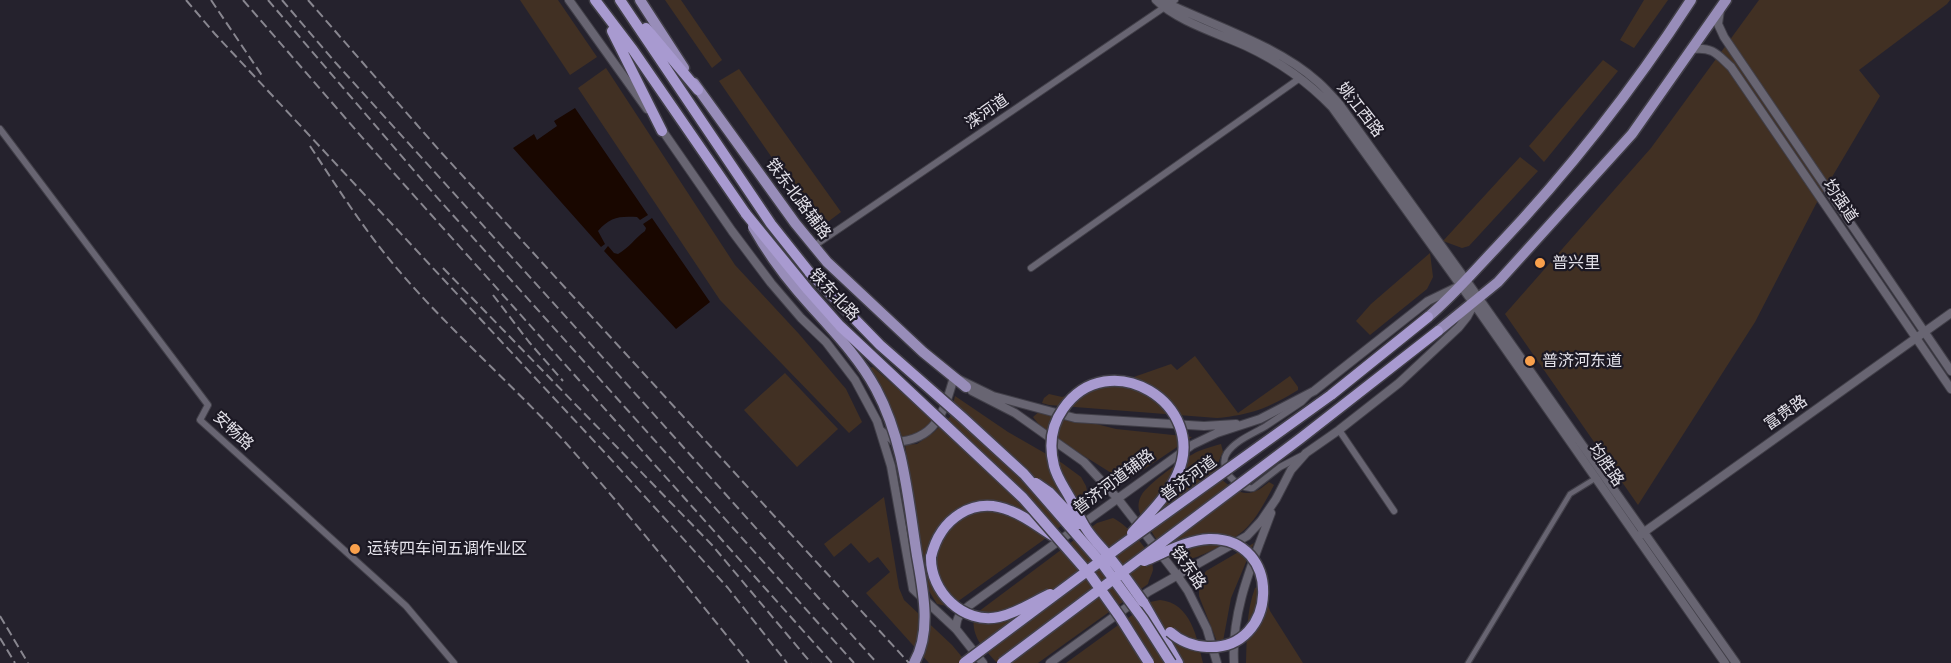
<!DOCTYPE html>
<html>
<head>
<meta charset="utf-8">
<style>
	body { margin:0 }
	canvas { display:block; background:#25222d }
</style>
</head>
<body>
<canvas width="1951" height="663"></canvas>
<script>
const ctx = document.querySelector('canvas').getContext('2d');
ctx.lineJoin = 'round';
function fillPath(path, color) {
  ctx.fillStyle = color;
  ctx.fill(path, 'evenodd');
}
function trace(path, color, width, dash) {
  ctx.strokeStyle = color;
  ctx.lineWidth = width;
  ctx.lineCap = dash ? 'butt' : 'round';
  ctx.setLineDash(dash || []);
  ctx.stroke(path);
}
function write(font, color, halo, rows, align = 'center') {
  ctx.font = font + ' "PT Sans","Noto Sans SC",sans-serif';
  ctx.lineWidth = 4.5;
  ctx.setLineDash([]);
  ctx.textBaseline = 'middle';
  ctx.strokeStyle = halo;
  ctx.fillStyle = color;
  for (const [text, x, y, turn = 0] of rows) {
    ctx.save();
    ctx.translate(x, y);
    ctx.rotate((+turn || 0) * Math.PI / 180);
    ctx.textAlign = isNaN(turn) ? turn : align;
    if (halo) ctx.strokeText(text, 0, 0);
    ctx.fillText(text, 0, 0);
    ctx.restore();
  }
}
fillPath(new Path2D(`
	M520,0H558L597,57L570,75Z
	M665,0H681L722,60L712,68Z
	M1644,0H1668L1634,48L1620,40Z
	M1759,0H1950L1947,4L1859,70L1880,96L1816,204L1755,322L1638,505L1505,314L1651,148Z
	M1603,60L1618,71L1544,162L1529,146Z
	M606,68L735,265L799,334L846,389L862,422L849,433L720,300L578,88Z
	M739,69L841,212L829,221L815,220L719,81Z
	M1520,157L1538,171L1469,246L1462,248L1443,241Z
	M1430,253L1433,277L1427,289L1370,335L1356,321L1371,304Z
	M1195,356L1238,413L1290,376L1298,387V390C1269,408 1250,415 1217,418L1049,405L1042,403L1044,398L1049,394L1062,397L1131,378L1171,364L1177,370Z
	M873,367L933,420L920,432L903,439L885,393L869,368Z
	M785,373L838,429L797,467L744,410Z
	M955,396L1008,432L1062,463L1081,477L1086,486L1088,495L1087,503L1081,510L1042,541L957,602L947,606L937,604L929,591L905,445L917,444L933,433L950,417Z
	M1041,410L1116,429L1192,437L1134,476L1121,479L1044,431L1033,417Z
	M1221,444L1223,452C1214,468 1217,480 1234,488C1238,491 1242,493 1247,493C1256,493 1263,487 1269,482L1274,485C1253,525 1246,535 1204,554C1194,558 1184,563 1173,558C1165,554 1153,534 1148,526C1141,517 1135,508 1141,496C1147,484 1185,457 1199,451C1206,448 1214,446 1221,444Z
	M884,497L899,588L904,600L952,645L967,663H929L866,593L890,572L878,557L869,563L851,543L834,557L824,544Z
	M1113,518C1127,525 1154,552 1153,570C1152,574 1149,579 1148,584L1038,663H997C983,647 971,638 974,615L1097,523Z
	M1254,543L1231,598L1221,652L1199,596V583L1206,571Z
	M1261,585L1270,611L1303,663H1246C1247,637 1246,612 1255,588Z
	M1160,600C1191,603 1197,638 1203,663H1066L1150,602Z`), '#413023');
fillPath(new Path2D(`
	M575,108L648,215L640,220L637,217C619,216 610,217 598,231L605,244L601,247L513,148L534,134L537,140L557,126L554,121Z
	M652,218L710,302L676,329L604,251L608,246L614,253L618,254C629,248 635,238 645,231L646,228L643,224Z`), '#190700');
const pedestrian = new Path2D(`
	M1468,663L1570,494L1596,478`);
const minor = new Path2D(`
	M0,129L208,405L200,420L406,606L454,663
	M814,246L1175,0
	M1031,268L1300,78
	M1339,430L1394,511
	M1301,456L1280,467L1253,488C1237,490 1217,468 1227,453C1236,440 1253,434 1266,426C1278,418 1290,410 1302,402L1309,395`);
const tertiary = new Path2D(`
	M569,0L647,109
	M1156,0C1177,21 1217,33 1246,46C1278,61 1308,82 1332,107L1474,304L1725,663
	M1165,0L1169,4C1217,27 1278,46 1318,82C1326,89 1333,97 1340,105L1466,280L1736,663
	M1720,10L1718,24L1724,37L1951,371
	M1693,49C1713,47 1717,54 1731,67L1951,389
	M660,127L732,231L771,283L801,318L826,342L855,380L877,421L891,466L913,589L956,629L983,663
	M972,391L1015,413L1084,462L1118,499L1177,575L1188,591L1207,629L1217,663
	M880,430L895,442C937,440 944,411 954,377L993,396L1075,418L1204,426L1236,424
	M1640,535L1951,313
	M956,629C956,617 961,612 970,605L1192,445L1217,433L1260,419L1314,391L1428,301L1457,287
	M1050,663L1148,592L1247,536L1261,521L1276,499L1291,470L1306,453L1339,430L1399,383L1459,327L1467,317L1474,304
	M1234,663C1231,610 1253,562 1271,513`);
const primary = new Path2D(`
	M640,0L684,68
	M694,83L795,223L827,262L923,352L966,387
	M1428,317C1453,296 1474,271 1496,248C1568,172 1634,88 1691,0
	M1438,331L1498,282L1632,134L1726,0`);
const trunk = new Path2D(`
	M595,0L633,50L746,214
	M620,0L771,224L810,273
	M646,28L698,90
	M612,31L662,131
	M931,557C940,519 973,495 1011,511C1027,517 1041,529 1055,537
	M1143,602L1178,663`);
trace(pedestrian, '#413f48', 7);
trace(minor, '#413f48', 8);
trace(tertiary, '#413f48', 10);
trace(primary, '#413f48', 13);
trace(trunk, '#413f48', 13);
trace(pedestrian, '#686572', 4.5);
trace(minor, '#686572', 6);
trace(tertiary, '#686572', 8);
trace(primary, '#988db9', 10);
trace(trunk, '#a89ad0', 10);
trace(new Path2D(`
	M186,0L215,34L607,455L728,588L787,663
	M211,0L263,77
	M243,0L367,143L832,663
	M268,0L434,194L854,663
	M282,0L334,61L615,371L877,663
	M308,0L439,150L909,663
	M310,146C337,187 363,228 394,265C447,328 510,382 565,442C629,514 689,589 749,663
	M443,268L712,545L811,663
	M493,295L529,342L563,381
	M0,616L28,663
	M0,638L15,663`), '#88868f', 2, [9, 4.5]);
const primaryBridge = new Path2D(`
	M753,227C766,250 780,270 797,290C824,322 856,352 876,389C904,441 908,500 917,556C923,590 932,632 914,663`);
const trunkBridge = new Path2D(`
	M746,214L808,290L840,326L1023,498L1091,576L1120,617L1149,663
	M810,273L880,345L963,418L1024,474L1104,566L1143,619L1171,663
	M1036,483L1049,492L1079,524
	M1132,533C1148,515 1167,497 1177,475C1210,404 1108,343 1063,409C1051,426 1049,446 1054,466C1057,478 1064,487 1070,498C1076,509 1080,520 1087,530C1093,539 1101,547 1108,555C1120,570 1132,586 1143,602
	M931,557C930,591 963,625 999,617C1017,613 1033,602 1050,594
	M1144,561C1164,553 1187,540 1209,539C1284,537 1279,651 1207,647C1193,646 1181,642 1170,632
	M964,663L1122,545L1331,395L1428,317
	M1002,663L1301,438L1438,331`);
trace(primaryBridge, '#413f48', 13, []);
trace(trunkBridge, '#413f48', 13, []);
trace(primaryBridge, '#988db9', 10);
trace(trunkBridge, '#a89ad0', 10);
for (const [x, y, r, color] of [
	[1540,263,6,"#f9a04c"],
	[1530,361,6,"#f9a04c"],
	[355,549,6,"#f9a04c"]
]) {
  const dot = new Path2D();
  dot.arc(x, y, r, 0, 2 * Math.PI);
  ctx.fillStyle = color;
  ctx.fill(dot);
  trace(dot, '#1c1924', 2);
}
write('16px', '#e4e2ea', '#1c1924', [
	["姚江西路",1360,110,52],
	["滦河道",987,112,-34],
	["铁东北路辅路",798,199,53],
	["均强道",1840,201,56],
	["铁东北路",834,295,47],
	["富贵路",1786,413,-35],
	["安畅路",233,431,43],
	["均胜路",1606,465,55],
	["普济河道",1189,479,-36],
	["普济河道辅路",1114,482,-37],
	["铁东路",1188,568,55]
]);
write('16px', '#e4e2ea', '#1c1924', [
	["普兴里",1552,263],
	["普济河东道",1542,361],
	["运转四车间五调作业区",367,549]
], 'left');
</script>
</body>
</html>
